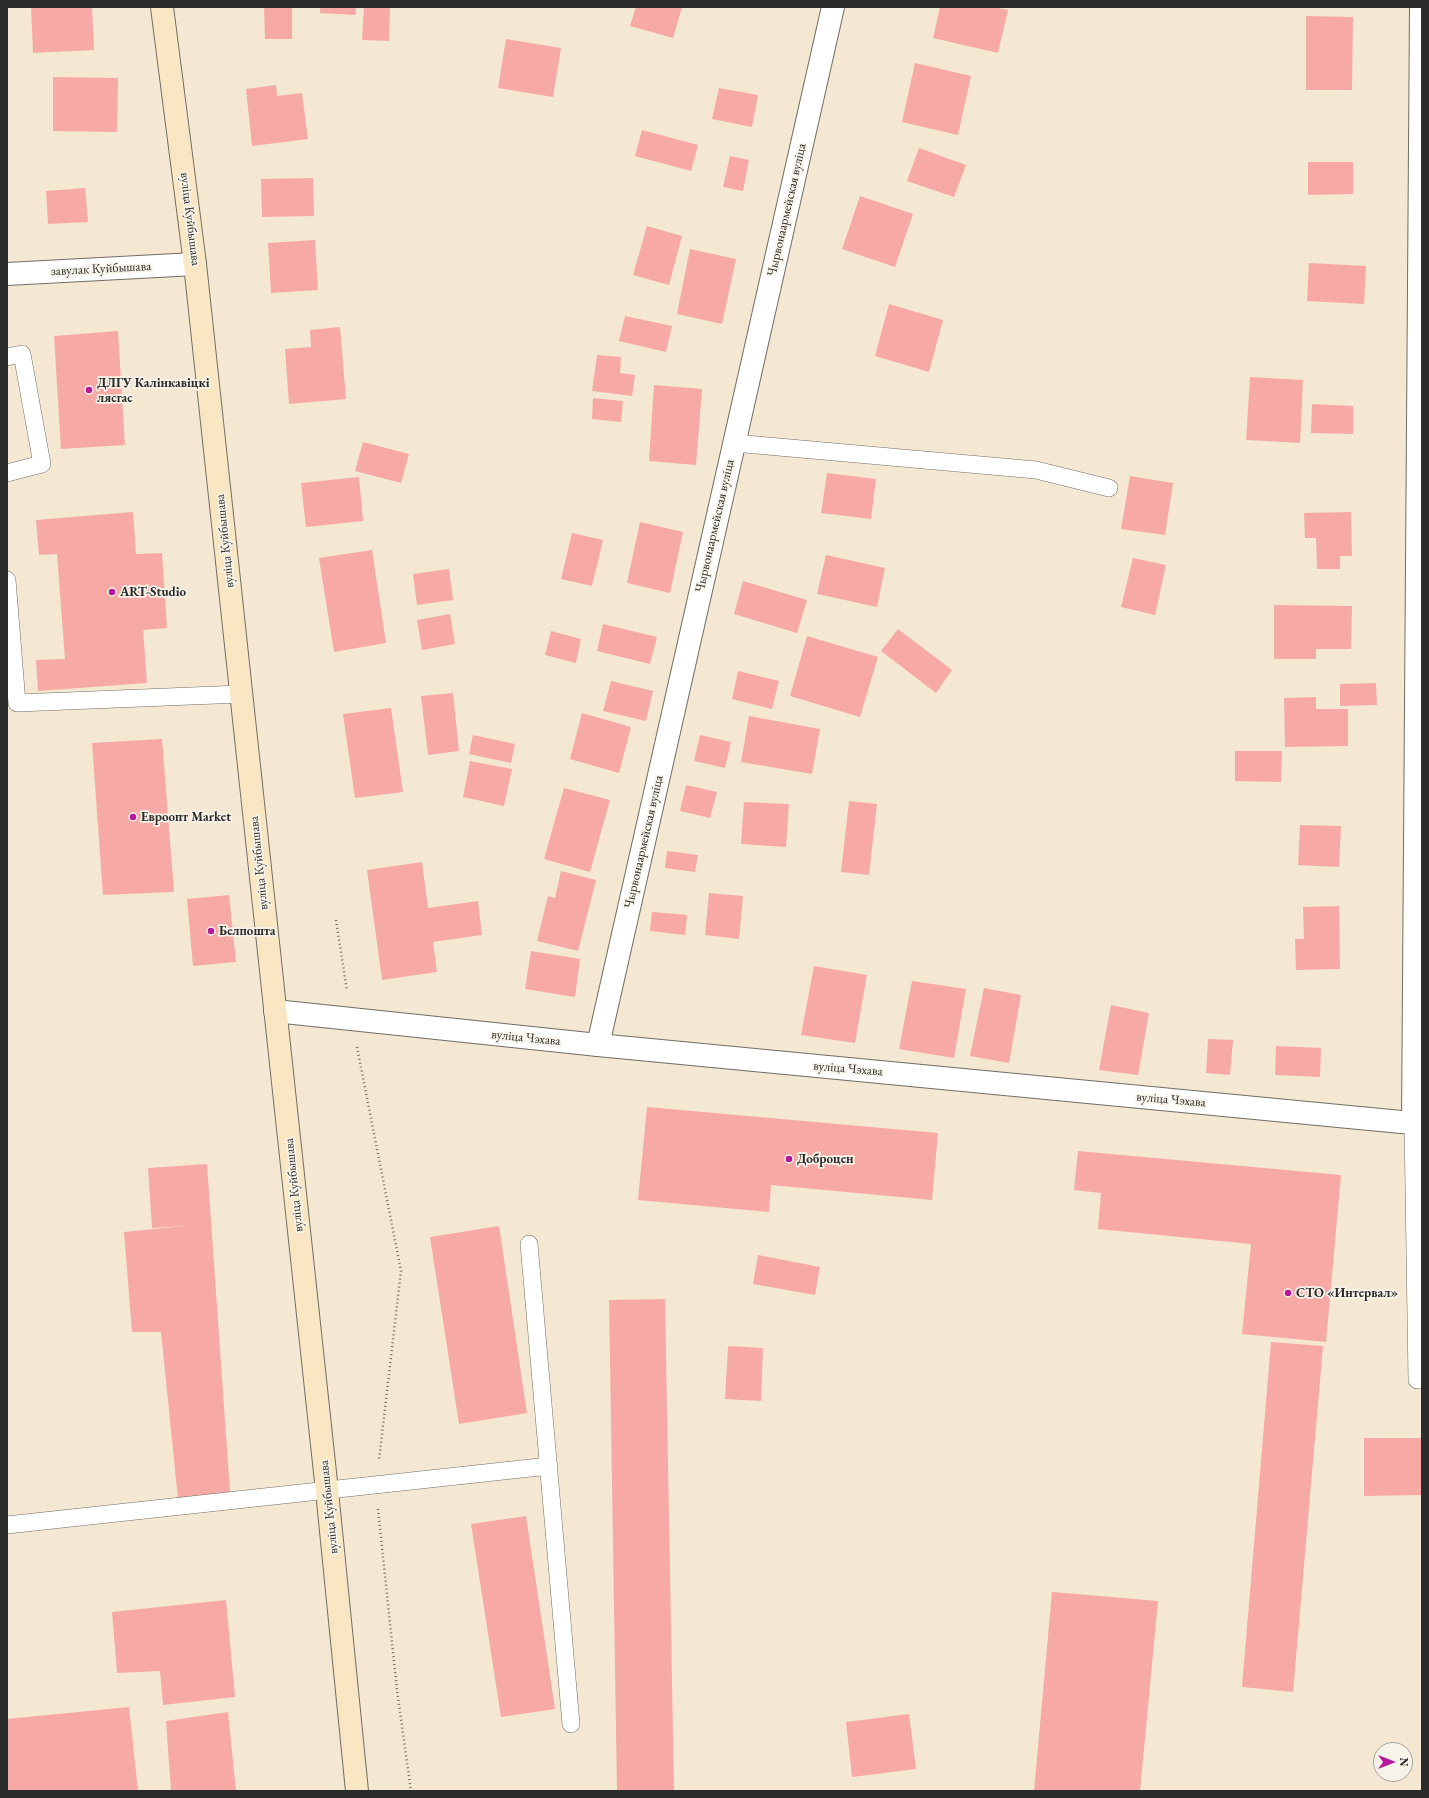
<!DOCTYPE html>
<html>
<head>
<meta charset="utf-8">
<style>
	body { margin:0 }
	#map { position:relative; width:1429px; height:1798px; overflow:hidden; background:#f4e8d2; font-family:"EB Garamond",serif }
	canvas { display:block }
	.frame { position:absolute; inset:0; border:8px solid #2b2b2b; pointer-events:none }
	.north { position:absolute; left:1373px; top:1742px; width:40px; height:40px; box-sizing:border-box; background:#f7f3e8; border:1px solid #a5a39c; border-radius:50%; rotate:90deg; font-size:11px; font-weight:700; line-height:16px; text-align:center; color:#2b2b2b }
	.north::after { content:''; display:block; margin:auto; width:14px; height:18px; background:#b5179e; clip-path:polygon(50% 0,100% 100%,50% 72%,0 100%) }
</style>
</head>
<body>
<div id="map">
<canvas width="1429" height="1798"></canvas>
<div class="frame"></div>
<div class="north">N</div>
</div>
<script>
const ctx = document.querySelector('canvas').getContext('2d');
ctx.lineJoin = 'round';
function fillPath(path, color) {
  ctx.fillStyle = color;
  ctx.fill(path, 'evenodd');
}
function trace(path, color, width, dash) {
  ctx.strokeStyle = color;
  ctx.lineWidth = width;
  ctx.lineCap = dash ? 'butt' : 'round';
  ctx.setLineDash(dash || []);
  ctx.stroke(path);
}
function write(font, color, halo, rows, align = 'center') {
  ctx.font = font + ' "EB Garamond",serif';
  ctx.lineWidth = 3.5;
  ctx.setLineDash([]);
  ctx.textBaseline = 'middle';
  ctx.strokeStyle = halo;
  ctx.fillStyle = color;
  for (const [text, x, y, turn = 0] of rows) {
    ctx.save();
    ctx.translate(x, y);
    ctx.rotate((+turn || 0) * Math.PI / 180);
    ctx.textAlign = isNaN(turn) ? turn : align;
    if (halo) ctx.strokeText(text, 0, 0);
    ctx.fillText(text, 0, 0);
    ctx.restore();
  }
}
fillPath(new Path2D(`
	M31,7H92L94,50L33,53Z
	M264,7H292V39H265Z
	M320,7H356L355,15L320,13Z
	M364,7H390L389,41L362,40Z
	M636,7H682L673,38L630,26Z
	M940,7H993L1008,10L998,53L933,38Z
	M1306,16L1353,17L1352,90H1306Z
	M506,39L561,48L553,97L498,88Z
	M915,63L971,76L958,135L902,122Z
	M53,77L118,78L117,132L53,131Z
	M276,85L277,96L302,93L308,139L252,146L246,89Z
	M719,88L758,95L752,127L712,119Z
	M642,130L698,145L691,171L635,156Z
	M919,148L966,165L954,197L907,181Z
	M730,156L749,160L743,191L723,187Z
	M1308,162H1353V194L1308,195Z
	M313,178L314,216L262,217L261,179Z
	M85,188L88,222L48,224L46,191Z
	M860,196L913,214L895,267L842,249Z
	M647,226L682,236L669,285L633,275Z
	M315,240L318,290L271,293L268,243Z
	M690,249L736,259L722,324L677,314Z
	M1309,263L1366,266L1364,304L1307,301Z
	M889,304L943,320L929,372L875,356Z
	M625,316L672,326L666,352L619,341Z
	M340,327L346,399L289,404L285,349L311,347L310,330Z
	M118,331L125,445L61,449L54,336Z
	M597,355L621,357L620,373L635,375L632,396L592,391Z
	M1250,377L1303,380L1300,443L1246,440Z
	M654,385L702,389L696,465L649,461Z
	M593,398L623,401L621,422L592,419Z
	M1312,404L1353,406V434L1311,433Z
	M363,442L409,454L401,483L355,471Z
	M827,473L876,479L871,519L821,513Z
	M1130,476L1173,483L1165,535L1121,529Z
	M359,477L363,521L306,527L301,483Z
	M133,512L136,554L162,553L167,628L143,630L147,683L38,691L36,660L65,659L57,554L39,555L36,520Z
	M1351,512L1352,556H1340V569H1317L1316,538H1305L1304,513Z
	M640,522L683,532L670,593L627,583Z
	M572,533L603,540L592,586L561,579Z
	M372,550L386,643L334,652L319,558Z
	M826,555L885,568L877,607L817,594Z
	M1133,558L1166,565L1155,615L1121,607Z
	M449,569L453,600L417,605L413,574Z
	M743,581L807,600L797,633L734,614Z
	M1274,605L1352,606L1351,649H1316V659H1274Z
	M450,614L455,644L422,650L417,620Z
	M603,624L657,637L650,664L597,651Z
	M898,629L952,670L936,693L881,651Z
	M551,631L581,639L576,663L545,655Z
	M807,636L878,657L860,717L790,696Z
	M738,671L779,681L772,709L732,699Z
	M611,681L653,691L646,721L603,711Z
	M1376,683L1377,705L1340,706V684Z
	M453,693L459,751L428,755L421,696Z
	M1316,697V709H1348V746L1285,747L1284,698Z
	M391,708L403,792L355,798L343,714Z
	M582,713L631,727L619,773L570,759Z
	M749,716L820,729L812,774L741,762Z
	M473,735L515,744L511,763L469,754Z
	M700,735L731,742L725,768L694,761Z
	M162,739L174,892L103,895L92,743Z
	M1235,751H1282L1281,782L1235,781Z
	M470,761L512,769L504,806L463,797Z
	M686,785L717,792L710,818L680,811Z
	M564,788L610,800L590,872L544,859Z
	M849,801L877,804L869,875L841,872Z
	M744,802L789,804L786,847L741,844Z
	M1300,825L1341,826L1339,867L1298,865Z
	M667,851L698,855L695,872L665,868Z
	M422,862L428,908L478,901L482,935L433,942L437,972L382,980L367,870Z
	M561,871L596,880L578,951L537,941L548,896L555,898Z
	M709,893L743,896L739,939L705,935Z
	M229,895L236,962L193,966L187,899Z
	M1339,906L1340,969L1296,970L1295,939H1304L1303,907Z
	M652,912L687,915L685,935L650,931Z
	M531,951L580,959L575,997L525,989Z
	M814,966L867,975L855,1043L801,1035Z
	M912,981L966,989L954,1058L899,1049Z
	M984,988L1021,995L1009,1063L970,1056Z
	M1111,1005L1149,1013L1138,1075L1099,1070Z
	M1208,1039L1233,1040L1230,1075L1206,1073Z
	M1276,1046L1321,1048L1320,1077L1275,1075Z
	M647,1107L938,1133L932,1200L771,1185L769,1212L638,1200Z
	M1078,1151L1341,1175L1326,1342L1242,1334L1251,1244L1098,1229L1101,1193L1074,1190Z
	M207,1164L230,1492L178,1499L161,1332H132L124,1232L184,1226L152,1228L148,1168Z
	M499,1226L527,1413L459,1424L430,1237Z
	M758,1255L820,1267L815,1295L753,1284Z
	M665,1299L674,1791H617L609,1300Z
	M1271,1342L1323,1346L1293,1692L1242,1687Z
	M728,1346L763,1348L761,1401L725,1399Z
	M1364,1438H1422V1495L1364,1496Z
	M526,1516L555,1709L501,1717L471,1524Z
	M1052,1592L1158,1601L1140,1791H1034Z
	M226,1600L235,1697L163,1705L160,1671L117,1673L112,1612Z
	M129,1707L138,1791H7V1719Z
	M228,1712L236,1791H171L166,1721Z
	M909,1714L916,1769L852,1777L846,1722Z`), '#f7aaa5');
const service = new Path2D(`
	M7,357L22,354L42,464L7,473
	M734,443L1036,470L1109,488
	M7,580L17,703L241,694
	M1413,1124L1417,1380H1422
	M529,1244L571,1724
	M7,1525L549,1466`);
const minor = new Path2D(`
	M7,274L195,264
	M598,1045L833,7
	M1413,1124L1421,7`);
const tertiary = new Path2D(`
	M275,1011L598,1045L1422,1124`);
const secondary = new Path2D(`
	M162,7L195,264L327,1491L357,1791`);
trace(service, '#716d65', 18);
trace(minor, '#716d65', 24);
trace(tertiary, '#716d65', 24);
trace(secondary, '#716d65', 24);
trace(new Path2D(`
	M336,920L347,991
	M357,1047L401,1271L379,1460
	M378,1509L397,1690L411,1791`), '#716d65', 2.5, [1, 3]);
trace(service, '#fff', 17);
trace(minor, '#fff', 22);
trace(tertiary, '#fff', 22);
trace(secondary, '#f9e7c3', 22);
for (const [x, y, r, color] of [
	[89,390,4,"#b5179e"],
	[112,592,4,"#b5179e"],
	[133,817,4,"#b5179e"],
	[211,931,4,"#b5179e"],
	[789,1159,4,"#b5179e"],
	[1288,1293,4,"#b5179e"]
]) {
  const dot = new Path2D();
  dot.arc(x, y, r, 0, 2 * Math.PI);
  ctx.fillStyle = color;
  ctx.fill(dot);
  trace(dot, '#f7f3e8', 1.5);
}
write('13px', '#2b2b2b', '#f7f3e8', [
	["Чырвонаармейская вуліца",787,210,-77],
	["вуліца Куйбышава",190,219,83],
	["завулак Куйбышава",101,269,-3],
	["Чырвонаармейская вуліца",715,526,-77],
	["вуліца Куйбышава",225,541,-96],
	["Чырвонаармейская вуліца",644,842,-77],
	["вуліца Куйбышава",259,863,-96],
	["вуліца Чэхава",526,1038,6],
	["вуліца Чэхава",848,1069,5],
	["вуліца Чэхава",1171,1100,5],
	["вуліца Куйбышава",294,1185,-96],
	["вуліца Куйбышава",329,1507,-96]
]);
write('bold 13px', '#2b2b2b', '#f7f3e8', [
	["ДЛГУ Калінкавіцкі",97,383],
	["лясгас",97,398],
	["ART-Studio",120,592],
	["Евроопт Market",141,817],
	["Белпошта",219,931],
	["Доброцен",797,1159],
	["СТО «Интервал»",1296,1293]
], 'left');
</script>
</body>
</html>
